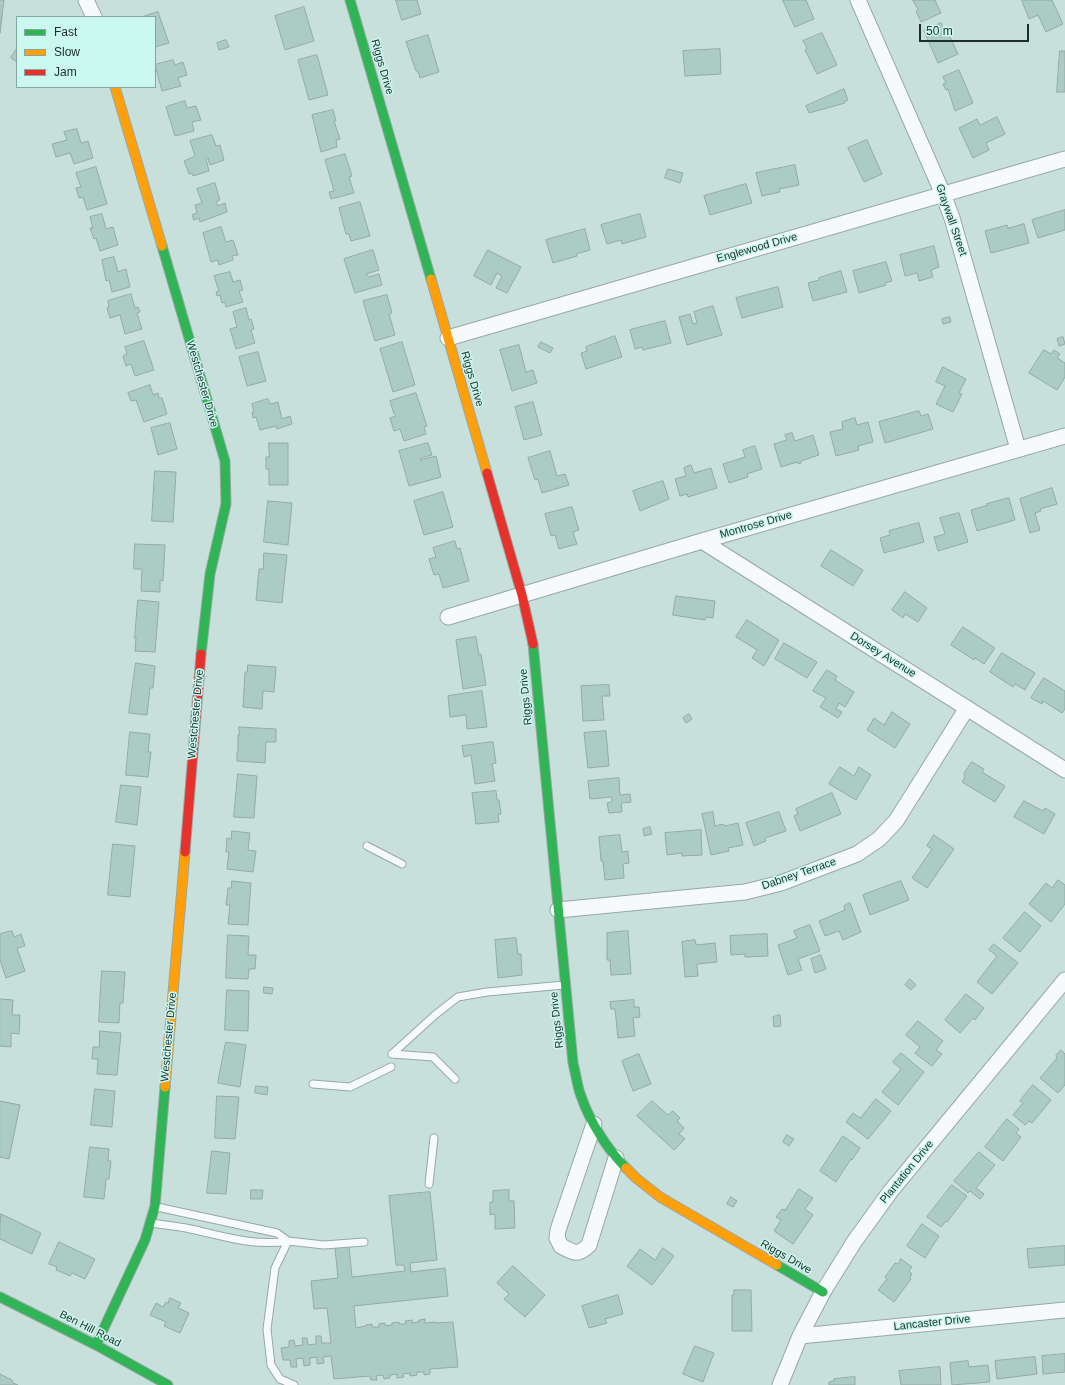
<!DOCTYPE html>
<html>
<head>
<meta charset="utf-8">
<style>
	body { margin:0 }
	#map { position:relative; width:1065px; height:1385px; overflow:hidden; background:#c8e0db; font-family:Helvetica,sans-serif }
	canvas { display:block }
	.legend { position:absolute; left:16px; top:16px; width:140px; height:72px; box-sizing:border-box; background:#caf7ee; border:1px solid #85a7a0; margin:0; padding:5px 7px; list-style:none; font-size:12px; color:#1d2e2b }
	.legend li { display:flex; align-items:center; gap:8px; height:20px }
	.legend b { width:20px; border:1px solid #85a7a0 }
	.scale { position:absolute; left:919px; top:24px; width:110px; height:18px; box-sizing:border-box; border:2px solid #1d2e2b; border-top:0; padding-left:5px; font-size:12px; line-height:14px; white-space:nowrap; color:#1d2e2b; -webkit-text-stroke:3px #caf7ee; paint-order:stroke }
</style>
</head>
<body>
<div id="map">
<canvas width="1065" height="1385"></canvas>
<ul class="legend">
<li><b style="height:5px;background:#30b455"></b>Fast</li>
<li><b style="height:5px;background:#ff9f0a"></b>Slow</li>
<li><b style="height:5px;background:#e5322d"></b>Jam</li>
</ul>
<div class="scale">50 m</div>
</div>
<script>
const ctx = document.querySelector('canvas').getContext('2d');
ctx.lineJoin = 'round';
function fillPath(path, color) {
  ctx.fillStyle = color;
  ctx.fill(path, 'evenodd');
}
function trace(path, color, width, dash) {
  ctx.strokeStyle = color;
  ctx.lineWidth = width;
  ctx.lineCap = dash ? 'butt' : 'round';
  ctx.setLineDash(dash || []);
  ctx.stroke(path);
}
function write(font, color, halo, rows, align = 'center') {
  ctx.font = font + ' Helvetica,sans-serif';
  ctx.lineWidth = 3;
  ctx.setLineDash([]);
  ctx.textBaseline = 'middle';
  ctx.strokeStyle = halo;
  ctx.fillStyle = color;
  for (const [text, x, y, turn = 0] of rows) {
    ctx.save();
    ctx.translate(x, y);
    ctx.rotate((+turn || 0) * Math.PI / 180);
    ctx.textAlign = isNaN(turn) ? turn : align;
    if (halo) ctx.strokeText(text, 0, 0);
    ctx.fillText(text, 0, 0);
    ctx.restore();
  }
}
const building = new Path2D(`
	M0,0H4L0,33Z
	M396,0H417L421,14L402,20Z
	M783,0H806L814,19L795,27Z
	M913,0H935L941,13L921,22L916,11L918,10Z
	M1024,0H1052L1063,24L1046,32L1038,15L1029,19L1022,1Z
	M304,7L314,41L285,50L275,16Z
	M158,12L169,43L155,47V17H146L145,16Z
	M941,23L944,29L946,28L958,54L938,63L924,31Z
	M822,33L837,65L817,74L805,50L807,48L803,41Z
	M428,35L439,72L420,78L418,71H416L406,42Z
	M226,40L229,47L219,50L217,43Z
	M17,48V62L11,58Z
	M720,49L721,74L685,76L683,51Z
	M1060,51H1065V92H1057Z
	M317,55L328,95L309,100L298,60Z
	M173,60L175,65L183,62L187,75L178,78L181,86L162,91L155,65Z
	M959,70L973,103L955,111L948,89L946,90L943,84L946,83L943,77Z
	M844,89L848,100L844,102L845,103L809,113L806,106Z
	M185,101L187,108L196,106L201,120L192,122L194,131L175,136L166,107Z
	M333,110L336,121H334L340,139L336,140L337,147L321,152L312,115Z
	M997,117L1005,134L986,143L989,150L973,158L959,128L977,119L980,125Z
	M77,129L81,143L88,141L93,158L74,164L70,153L56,157L52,144L67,140L64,132Z
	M212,135L216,146L220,145L224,160L210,165L208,158L206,159L209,171L193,176L192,173L189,174L184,161L195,156L190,141Z
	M867,140L882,174L864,182L848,148Z
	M345,154L352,176L349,177L354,193L331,199L329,192L334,191L325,160Z
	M795,165L799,185L779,189L780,192L762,196L756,173Z
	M96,167L107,204L87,210L83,197L79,198L76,188L81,187L76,173Z
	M668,169L683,173L680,183L665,178Z
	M215,183L220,200L216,202L218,206L225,203L227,212L200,222L199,218L194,220L192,215L197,213L195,205L202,203L197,189Z
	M746,184L752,203L710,215L704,196Z
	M360,202L370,236L351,241L349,234H346L339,208Z
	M1065,210V230L1038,238L1032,220Z
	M102,214L106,229L113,227L118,245L100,251L96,238L94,239L90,228H93L90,217Z
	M640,214L646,237L622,244L621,240L607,244L601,225Z
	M1024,224L1029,243L991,253L985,231L1007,225L1008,228Z
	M221,227L226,242L233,240L238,255L232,256L233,260L219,265L218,260L211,262L203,233Z
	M585,229L590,250L576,254L577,256L553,263L546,240Z
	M934,246L939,267L931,270L933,277L919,281L917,273L905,276L900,255Z
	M373,250L379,270L366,274L369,277L379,274L382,285L355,293L344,259Z
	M488,250L521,267L507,293L496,288L502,276L497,273L491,285L474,276Z
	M114,257L118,272L126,269L130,287L112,292L109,280L106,281L102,260Z
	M886,262L892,281L885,283L886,285L859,293L853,271Z
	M841,271L847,292L813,301L808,283L819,280V278Z
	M230,272L233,282L240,280L243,290L239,291L243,302L226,307L225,302L222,303L220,295L217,296L216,292L219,291L214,276Z
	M778,287L783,307L742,318L736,298Z
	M131,294L135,308L138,307L140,312L137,313L142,329L125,334L120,315L110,318L107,308L109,307L108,301Z
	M387,295L392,313L389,314L395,335L375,341L363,301Z
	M713,306L722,335L687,345L679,317L690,314L693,324L697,323L694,312Z
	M246,308L249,320L251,319L254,329L251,330L255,343L236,349L230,329L237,327L233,312Z
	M950,317L951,322L943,324L942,319Z
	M665,321L671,343L643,350L642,347L635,349L630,330Z
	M615,336L622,357L586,369L581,353L587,351L586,347Z
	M1063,337L1065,344L1059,346L1057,339Z
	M144,341L154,370L135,376L131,364L126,366L123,356L127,354L125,347Z
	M402,342L415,385L393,392L380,349Z
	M541,342L553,348L550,353L538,347Z
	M519,345L526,372L533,370L537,383L512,391L500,350Z
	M1044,350L1051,354L1054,350L1060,354L1057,358L1065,363V377L1057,390L1029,373Z
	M258,352L266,381L247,386L239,357Z
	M943,367L966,379L959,393L962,394L953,412L936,404L945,386L936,382Z
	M150,385L153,395L158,393L159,398H162L167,414L144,422L136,400L131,401L128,393Z
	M416,393L427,426L424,427L426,434L404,441L400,429L394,431L390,418L396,416L394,414L390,401Z
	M268,399L270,404L278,402L282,419L290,416L292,424L277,429L276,426L260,430L256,417L253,418L252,412H254L252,404Z
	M533,402L542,435L524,440L515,407Z
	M919,411L921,416L928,414L933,429L885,443L879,422Z
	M855,418L857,425L868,422L873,442L858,446L859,450L836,456L830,432L843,429L842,422Z
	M170,423L177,449L158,455L151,428Z
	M792,433L795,441L813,435L819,455L801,461V463L798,464L797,462L781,467L774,444L787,440L785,435Z
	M269,443H288V485H269V469H266V457H269Z
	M428,443L432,455L421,458L420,460L436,456L441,477L409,486L399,451Z
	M755,446L762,469L747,474L748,477L729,483L723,464L745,457L743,450Z
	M550,451L557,476L565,474L569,485L542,493L538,479L535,480L528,458Z
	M691,465L694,473L711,468L717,488L688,497L687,494L680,496L675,479L686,476L684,468Z
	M155,471L176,472L173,522L152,521Z
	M663,481L669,499L640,511L633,491Z
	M1052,488L1057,504L1040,509L1041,511L1035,513L1040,530L1030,533L1020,499Z
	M443,492L453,527L424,535L414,501Z
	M1009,498L1015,520L977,531L971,510L988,505L987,504Z
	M268,501L292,503L288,545L264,542Z
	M572,507L579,530L573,532L577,544L559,549L555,535L551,536L545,514Z
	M959,513L968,542L938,551L934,537L945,534L940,518Z
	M919,523L924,542L884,553L880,538L890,535L889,531Z
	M455,541L457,549L460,548L469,581L443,588L439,574L434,575L429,559L436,557L433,548Z
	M135,544L165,545L163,581L160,580V592L141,591L142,569H134Z
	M831,550L863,570L853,586L821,566Z
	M264,553L287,555L282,603L256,600L259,569H263Z
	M905,592L927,608L918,622L905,614L903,618L892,610Z
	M676,596L715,601L713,618L706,617L705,620L673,615Z
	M138,600L159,602L155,652L135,651L136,638H135Z
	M747,620L779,640L764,666L752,658L757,650L736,637Z
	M963,627L995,648L984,664L975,658L974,660L951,645Z
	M476,637L479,655L481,654L486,685L463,689L456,640Z
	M784,643L817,662L807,678L775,659Z
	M1002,653L1035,673L1025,690L1015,684L1013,687L990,672Z
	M136,663L155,666L153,688H150L147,715L129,713Z
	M248,665L276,667L274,692L263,691L262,709L243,707L245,672H247Z
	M827,670L837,676L835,680L854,692L845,707L839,703L836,709L842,712L838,718L820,707L826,698L813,691Z
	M1044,678L1065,691V709L1062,713L1043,701L1042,704L1031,698Z
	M609,685L610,696H602L604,720L583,721L581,686Z
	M482,691L487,727L467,729L466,715L450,717L448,696Z
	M892,712L910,724L895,748L867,730L874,718L884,725Z
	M689,714L692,719L686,723L683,718Z
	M239,727L276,729V742H266L265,763L237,761V752H238V735H239Z
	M606,731L609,766L588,768L584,733Z
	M130,732L150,734L148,752H151L148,777L126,775Z
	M493,742L496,763L492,764L495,781L475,784L471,755L464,757L462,746Z
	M972,762L984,769L982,772L1005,786L995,802L962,782L965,777L964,774Z
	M840,767L854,776L859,767L871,775L856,800L829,784Z
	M238,774L257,776L254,818L234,817Z
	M619,778L620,795L630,794L631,802L621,803L622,812L609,813L607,803L612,802V797L590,799L588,781Z
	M121,785L141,787L137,825L116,822Z
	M496,791L497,800H499L501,814L498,815L499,822L476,824L472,793Z
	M832,793L841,814L800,831L794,816L798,814L796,809Z
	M1024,801L1043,811L1045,808L1055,814L1044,834L1014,817Z
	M713,812L715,826L723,824L725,826L738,823L743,845L728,848L729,851L711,855L702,814Z
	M779,812L786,831L765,838L766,841L754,846L746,823Z
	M650,827L652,834L644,836L643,829Z
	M701,830L702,855L682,856V853L667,855L665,833Z
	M232,831L250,833L248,850L256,851L253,872L227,869L229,852H226L227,838L231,839Z
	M620,835L622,852L628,851L629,863L623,864L624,878L605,880L603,861H601L599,837Z
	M934,835L954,849L927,888L912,878L932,849L927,846Z
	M113,844L135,846L130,897L108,895Z
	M1058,880L1065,885V904L1051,922L1029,904L1046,883L1052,888Z
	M232,881L251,883L248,925L228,924L230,905H226L228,888H231Z
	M901,881L909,900L870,915L863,895Z
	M850,903L861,932L843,940L839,931L825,936L819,921L845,910L844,906Z
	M1025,912L1041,926L1020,952L1003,938Z
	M810,925L820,951L798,959L802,970L788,975L778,945L797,938L794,931Z
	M12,931L14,937L21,934L25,946L17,948L25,971L6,978L0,960V934Z
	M628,931L631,974L611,975L610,960H607V933Z
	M767,934L768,956L745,957V954L731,955L730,936Z
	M228,935L249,936L248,955H256L255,969H249L248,979L226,978Z
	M516,938L518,954H521L522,975L498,978L495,940Z
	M695,940L696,945L715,943L717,962L697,964L698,976L685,977L682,942Z
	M994,944L1018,963L992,994L977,982L997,956L989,950Z
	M821,955L826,969L815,973L811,959Z
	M102,971L125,972L123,1003H120L119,1023L99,1022Z
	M910,979L916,985L911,990L905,985Z
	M264,987L273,988L272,994L264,993Z
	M227,990L249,991L248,1031L225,1030Z
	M966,994L984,1008L975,1020L973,1018L960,1033L945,1020Z
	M0,999L13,1000L12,1015H20L19,1034L11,1033V1047L0,1046Z
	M634,1000V1007H639L640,1017L633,1018L635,1036L618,1038L615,1009H611L610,1002Z
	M780,1015L781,1026L774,1027L773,1017Z
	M918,1021L943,1041L936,1050L942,1054L932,1066L915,1053L920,1047L906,1035Z
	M100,1031L121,1033L117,1075L97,1074L98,1059H92L93,1047H99Z
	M226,1042L246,1045L240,1087L218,1083Z
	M1061,1050L1065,1054V1085L1058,1093L1040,1078L1057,1058L1056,1056Z
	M901,1053L924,1072L898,1105L882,1092L901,1069L893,1062Z
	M639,1054L651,1084L633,1091L622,1061Z
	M1033,1085L1051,1100L1032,1123L1029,1121L1025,1125L1013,1115L1023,1103L1020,1101Z
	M256,1086L268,1087L267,1095L255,1093Z
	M95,1089L115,1091L112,1127L91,1125Z
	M217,1096L239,1097L235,1139L215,1138Z
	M876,1099L891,1111L868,1139L846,1122L853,1113L860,1118Z
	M0,1101L20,1105L9,1159L0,1157Z
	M652,1101L668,1115L673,1111L680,1118L677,1121L684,1128L679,1134L685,1139L674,1150L637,1116Z
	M1007,1119L1019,1129L1016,1133L1021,1137L1003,1161L985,1147Z
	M787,1135L794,1139L789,1146L783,1142Z
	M843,1136L860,1148L852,1160L851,1159L836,1182L820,1171Z
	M90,1147L109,1149L108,1161H111L109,1179H106L104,1199L84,1197Z
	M212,1151L230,1153L226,1194L207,1193Z
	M979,1152L995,1165L976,1188L984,1194L980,1199L970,1191L968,1193L954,1181Z
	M952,1185L967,1196L947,1222L946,1221L941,1227L927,1217Z
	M799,1189L813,1198L805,1209L813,1215L793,1244L774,1231L781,1220L776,1217L782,1209L785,1210Z
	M251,1190H263L262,1199H251Z
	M509,1190V1201H514L515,1228L495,1229V1214L490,1215V1202H493V1191Z
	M430,1192L437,1260L410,1263L411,1272L445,1268L448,1296L354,1306L356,1328L366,1326V1325L372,1324V1327H379V1324L385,1323V1326L392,1325V1323L399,1322V1324H406L405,1321L412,1320V1323L419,1322V1320L425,1319V1323L436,1322V1323L453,1322L458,1367L430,1369V1374L424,1375V1372H417V1375L410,1376V1373L403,1374L404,1377L397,1378V1374L390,1375V1378L384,1379L383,1375L376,1376L377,1380H371L370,1376L334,1379L331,1356L323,1357L324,1363L317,1364V1357L310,1358V1365L304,1366L303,1358L296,1359L297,1367H291L290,1360H283L281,1348L289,1347V1341L294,1340L295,1346L303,1345L302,1338H307L308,1345L316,1344V1336H321L322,1343H331L327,1308L314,1309L311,1281L338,1278L335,1248L349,1246L352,1277L405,1271L404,1265H396L389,1196Z
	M731,1197L737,1201L733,1207L727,1204Z
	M1,1214L41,1233L32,1254L0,1239Z
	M922,1224L939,1236L925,1258L907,1246Z
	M59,1242L95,1259L85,1279L72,1273L70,1276L56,1270L57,1267L49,1264Z
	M1065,1246V1265L1029,1268L1027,1249Z
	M663,1248L674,1256L652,1285L627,1266L640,1249L655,1260Z
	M901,1259L912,1267L909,1271L912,1274L910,1277L911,1279L894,1302L878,1290L887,1279L885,1277L895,1263L898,1264Z
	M513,1266L545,1295L525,1317L504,1299L509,1294L497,1283Z
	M734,1290H751L752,1331H732V1295H734Z
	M618,1295L623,1314L605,1319L607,1323L589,1328L582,1306Z
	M170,1298L181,1303L178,1308L189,1313L180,1333L164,1326L166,1322L150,1315L156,1303L163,1307L166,1302L168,1303Z
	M695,1346L714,1353L703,1382L683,1374Z
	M1065,1354V1372L1043,1374L1042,1356Z
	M1035,1357L1037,1374L997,1379L995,1361Z
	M968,1361L969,1367L988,1365L990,1382L952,1385L950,1363Z
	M940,1367L941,1385H901L899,1371Z
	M0,1374L12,1380L13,1383L18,1385H0Z
	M855,1377V1385H829V1382L834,1381V1379Z`);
fillPath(building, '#abcbc5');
trace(building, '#96a9a5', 1);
const lane = new Path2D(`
	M367,846L402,864
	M392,1054L435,1015L458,997L487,992L564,985
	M392,1054L433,1057L455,1079
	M313,1084L350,1087L391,1067
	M429,1184L434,1138
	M152,1223C163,1225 175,1226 186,1228C220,1235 253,1247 288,1241L277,1233L157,1207
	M294,1385L280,1379L271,1365L267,1329L275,1268L288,1241L324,1245L364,1242`);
const street = new Path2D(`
	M86,0L94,17
	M858,0L943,194L952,218L1018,449
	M448,338L1065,159
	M702,541L1065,770
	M448,617L702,541L1065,436
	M558,910L745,892L781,883L857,854L879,839L896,821L967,708
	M594,1124L558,1230L557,1238L561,1246C574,1253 578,1256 589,1245L616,1158
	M800,1336L1065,1310
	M780,1385L800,1336L823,1292L854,1242L890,1192L1065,980`);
const fast = new Path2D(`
	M350,0L431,279
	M162,246L225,461L226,504L210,574L201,654
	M533,644L573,1063C576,1074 577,1086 581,1096C590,1122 607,1149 626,1168
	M777,1265L823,1292
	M0,1297L96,1345L168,1385
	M96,1345L145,1240L155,1206L165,1087`);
const slow = new Path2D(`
	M115,87L162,246
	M431,279L487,473
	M165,1087L185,852
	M626,1168L636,1178L660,1197L777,1265`);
const jam = new Path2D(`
	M487,473L522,595L533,644
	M185,852L201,654`);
trace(lane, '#96a8a5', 9);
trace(street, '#96a8a5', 17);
trace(fast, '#96a8a5', 11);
trace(slow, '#96a8a5', 11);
trace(jam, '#96a8a5', 11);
trace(lane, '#f7fafa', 7);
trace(street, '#f7fafa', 15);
trace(fast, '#30b455', 9);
trace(slow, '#ff9f0a', 9);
trace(jam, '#e5322d', 9);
write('11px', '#1d2e2b', '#caf7ee', [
	["Riggs Drive",382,67,74],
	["Graywall Street",951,220,71],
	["Englewood Drive",757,248,-16],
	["Riggs Drive",472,379,74],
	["Westchester Drive",202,384,74],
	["Montrose Drive",756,525,-16],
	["Dorsey Avenue",883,655,32],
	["Riggs Drive",526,697,-95],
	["Westchester Drive",196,714,-85],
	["Dabney Terrace",799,874,-19],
	["Riggs Drive",557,1020,-96],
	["Westchester Drive",169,1037,-85],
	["Plantation Drive",907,1172,-51],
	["Riggs Drive",786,1257,30],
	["Lancaster Drive",932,1323,-6],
	["Ben Hill Road",90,1329,27]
]);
</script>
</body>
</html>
